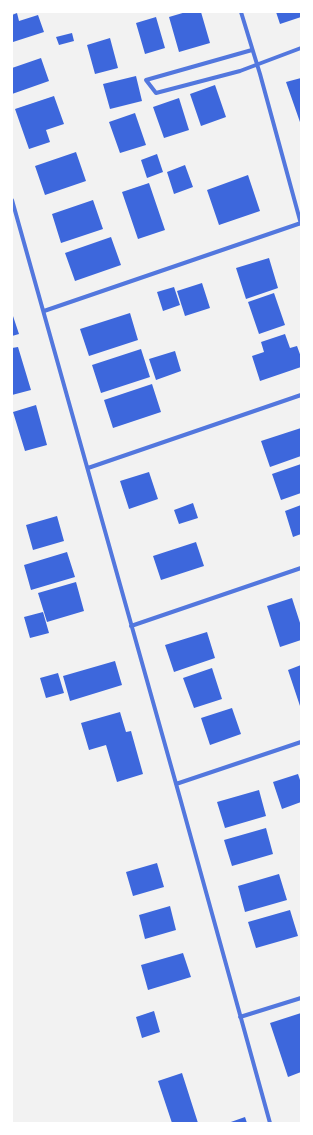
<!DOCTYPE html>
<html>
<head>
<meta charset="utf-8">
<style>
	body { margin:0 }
	#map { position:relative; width:313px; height:1135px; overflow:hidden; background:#f2f2f2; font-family:Commissioner,sans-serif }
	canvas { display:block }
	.frame { position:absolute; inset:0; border:13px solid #fff; pointer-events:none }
</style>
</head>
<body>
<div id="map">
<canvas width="313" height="1135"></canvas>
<div class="frame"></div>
</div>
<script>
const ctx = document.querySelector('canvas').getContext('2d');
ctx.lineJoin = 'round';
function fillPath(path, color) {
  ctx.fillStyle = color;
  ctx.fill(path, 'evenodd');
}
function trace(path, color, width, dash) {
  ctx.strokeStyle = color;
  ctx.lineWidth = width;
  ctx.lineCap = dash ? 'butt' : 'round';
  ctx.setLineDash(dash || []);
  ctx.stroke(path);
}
fillPath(new Path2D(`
	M186,12H201L210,43L179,52L169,17Z
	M276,12H301V17L280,24Z
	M17,13L19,21L38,15L44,32L13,42L12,38V15Z
	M156,17L165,48L145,54L136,23Z
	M72,33L74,41L59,45L56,37Z
	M110,38L118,68L95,74L87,45Z
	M41,58L49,81L12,94V68Z
	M136,76L142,101L110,109L103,84Z
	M301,78V125L286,82Z
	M215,85L226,117L201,126L190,94Z
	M54,96L64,124L46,130L50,142L29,149L15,109Z
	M179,98L189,130L164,138L153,107Z
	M135,113L146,145L120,153L109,122Z
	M76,152L86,181L45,195L35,166Z
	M157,154L163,172L147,178L141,160Z
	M185,165L193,187L174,194L167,172Z
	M248,175L260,211L219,225L207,190Z
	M149,183L165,230L138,239L122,192Z
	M93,200L103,229L61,243L52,214Z
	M111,237L121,265L75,281L65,253Z
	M269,258L278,288L246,299L236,268Z
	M202,283L210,308L185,316L177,291Z
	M174,287L180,305L163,311L157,292Z
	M274,293L285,325L259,334L248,302Z
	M12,313L19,334L12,336Z
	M130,313L138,340L89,356L80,329Z
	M285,334L290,348L297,346L301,357V367L260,381L252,356L264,352L261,342Z
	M18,347L31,390L12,395V348Z
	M141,349L150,377L101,393L92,365Z
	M175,351L181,371L156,380L149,359Z
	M152,384L161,412L113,428L104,400Z
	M36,405L47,445L25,451L13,412Z
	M301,428V456L270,467L261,441Z
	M301,464V493L281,500L272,474Z
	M149,472L158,499L129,509L120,481Z
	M193,503L198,518L179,524L174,510Z
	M301,505V534L293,537L285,511Z
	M57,516L64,541L33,550L26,525Z
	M196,542L204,566L161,580L153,556Z
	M67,552L75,577L31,590L24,565Z
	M76,582L84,611L47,622L38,593Z
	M292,598L301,626V640L280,647L267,606Z
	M43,612L49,633L30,638L24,617Z
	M207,632L215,658L174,672L165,645Z
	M115,661L122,685L70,701L63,676Z
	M301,665V709L288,670Z
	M212,668L222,699L194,708L183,678Z
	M58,673L64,693L46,698L40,678Z
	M232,708L241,734L210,745L201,718Z
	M120,712L126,732L131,731L143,774L117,782L106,745L89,750L81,723Z
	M298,774L301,783V802L282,809L273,782Z
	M259,790L266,816L225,828L217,802Z
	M266,828L273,854L232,866L224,840Z
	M157,863L164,887L133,896L126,872Z
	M279,874L287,900L245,912L238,886Z
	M170,906L176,930L145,939L139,915Z
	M290,910L298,936L256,948L248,922Z
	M183,953L191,977L148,990L141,965Z
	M154,1011L160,1032L142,1038L136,1017Z
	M301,1013V1072L288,1077L270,1023Z
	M182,1073L198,1123H172L158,1081Z
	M245,1117L247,1123H228Z`), '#3d67dc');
trace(new Path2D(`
	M241,12L260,74L301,224
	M252,50L146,80L156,93L240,71L301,48
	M12,200L180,798L270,1123
	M44,311L301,223
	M88,468L301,395
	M131,626L301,568
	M176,784L301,742
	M240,1017L301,998`), '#5277de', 4);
</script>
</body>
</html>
